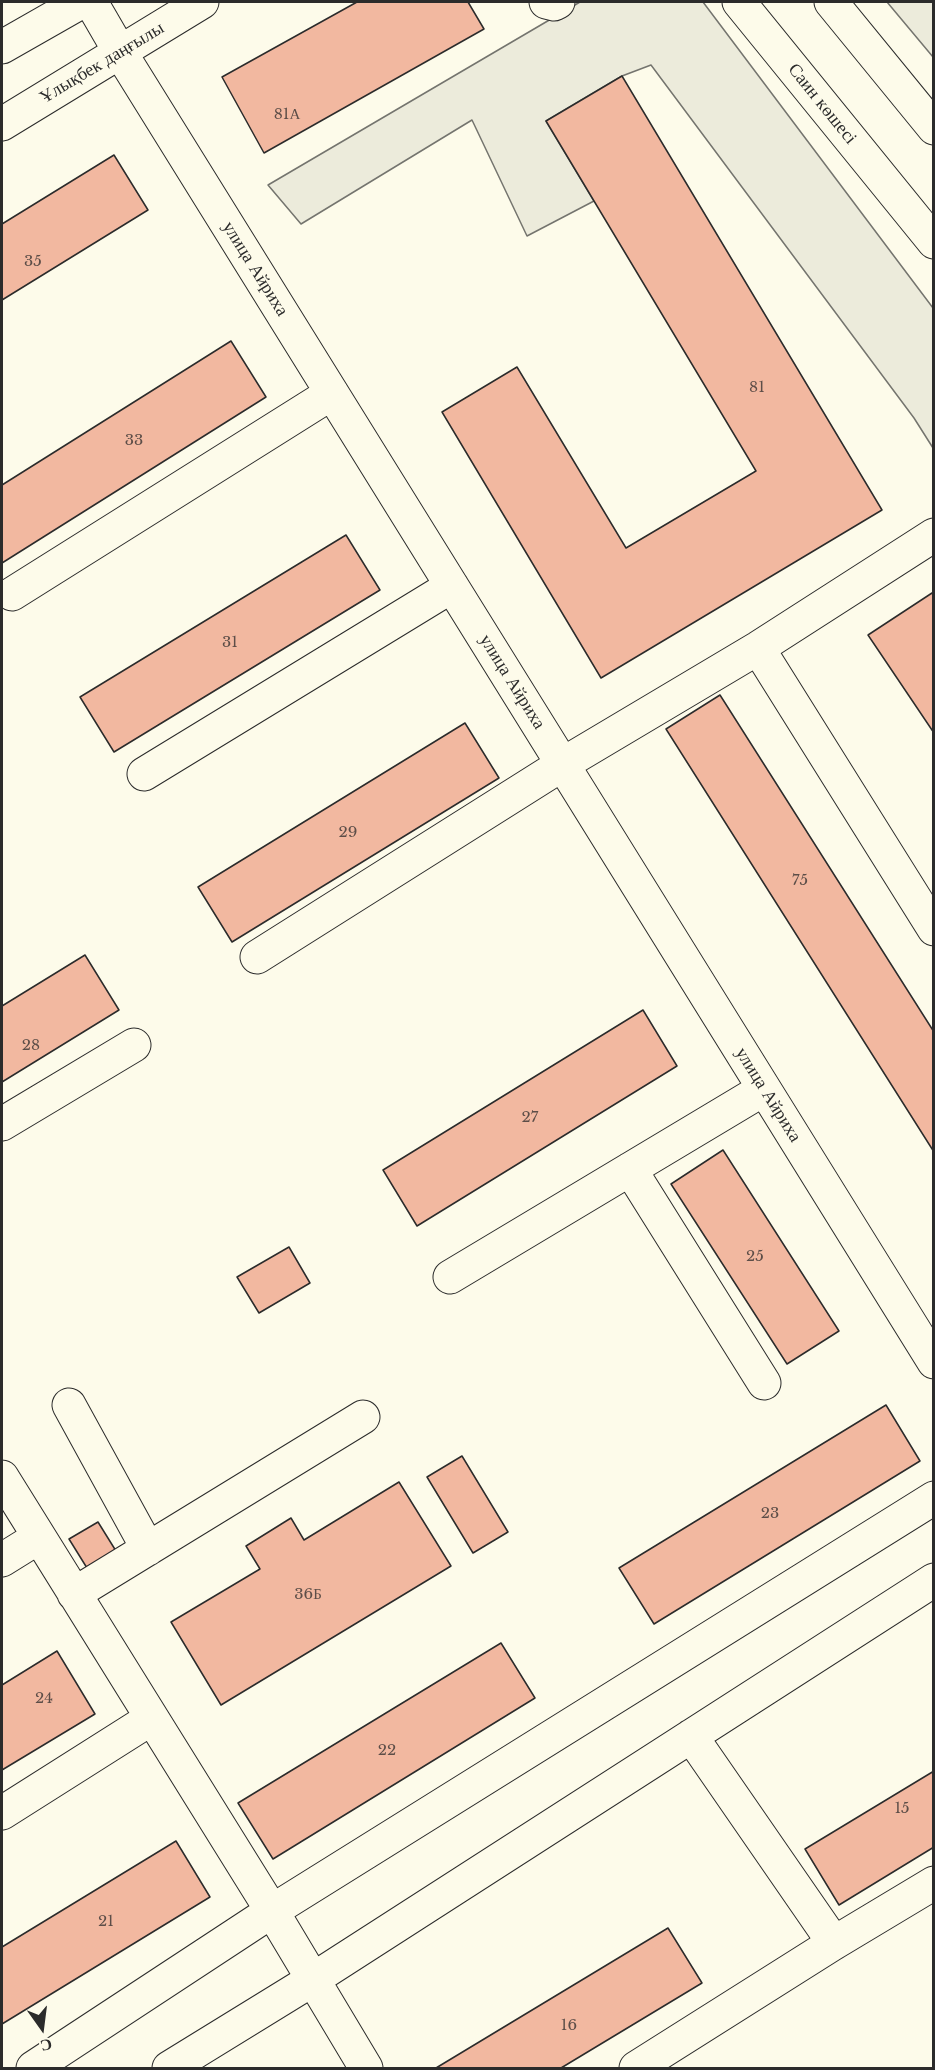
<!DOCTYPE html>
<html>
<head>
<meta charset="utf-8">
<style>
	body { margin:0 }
	#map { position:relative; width:935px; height:2070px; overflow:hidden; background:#fdfbea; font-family:"Libre Baskerville",serif }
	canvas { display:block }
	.frame { position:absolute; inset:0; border:3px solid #2b2b2b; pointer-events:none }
	.north { position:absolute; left:12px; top:1998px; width:60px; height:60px; -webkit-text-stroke:4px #fdfbea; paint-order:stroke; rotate:166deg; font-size:16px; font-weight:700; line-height:24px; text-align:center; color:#2b2b2b }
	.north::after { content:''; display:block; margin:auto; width:21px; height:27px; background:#2b2b2b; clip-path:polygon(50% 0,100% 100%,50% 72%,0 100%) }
</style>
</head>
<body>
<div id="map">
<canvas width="935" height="2070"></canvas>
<div class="frame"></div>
<div class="north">С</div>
</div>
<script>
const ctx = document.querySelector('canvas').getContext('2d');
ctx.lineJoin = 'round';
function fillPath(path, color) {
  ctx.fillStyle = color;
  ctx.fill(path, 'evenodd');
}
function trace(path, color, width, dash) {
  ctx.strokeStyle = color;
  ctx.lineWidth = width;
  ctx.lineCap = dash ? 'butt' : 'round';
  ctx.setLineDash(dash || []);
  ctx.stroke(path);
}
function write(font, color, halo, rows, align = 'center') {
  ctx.font = font + ' "Libre Baskerville",serif';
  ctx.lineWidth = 4.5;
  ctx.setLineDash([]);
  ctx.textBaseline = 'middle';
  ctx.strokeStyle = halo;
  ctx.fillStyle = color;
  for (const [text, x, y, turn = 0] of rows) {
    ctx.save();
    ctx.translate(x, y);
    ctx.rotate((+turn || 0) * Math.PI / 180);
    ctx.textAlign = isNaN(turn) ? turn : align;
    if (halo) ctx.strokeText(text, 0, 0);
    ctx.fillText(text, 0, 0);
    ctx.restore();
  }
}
const green = new Path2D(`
	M580,2H703L933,308V448L914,418L651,65L622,76L546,121L594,201L527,236L472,120L301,224L268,185Z
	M887,2H933V57Z`);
fillPath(green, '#ecebdb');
trace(green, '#74746e', 1.5);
const building = new Path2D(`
	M357,2H468L484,29L264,153L222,77Z
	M622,76L882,510L601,678L442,412L517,367L626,548L756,471L546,121Z
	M114,155L148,210L2,300V224Z
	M231,341L266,397L2,563V485Z
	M346,535L380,590L114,752L80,697Z
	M932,593L934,596V733L868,635Z
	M720,695L934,1032V1152L666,729Z
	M465,723L499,778L232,942L198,887Z
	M85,955L119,1010L2,1082V1006Z
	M643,1010L677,1066L417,1226L383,1170Z
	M723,1150L839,1331L787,1364L671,1184Z
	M289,1247L310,1283L259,1313L237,1277Z
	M886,1405L920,1461L654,1624L619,1568Z
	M462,1456L508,1532L473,1553L427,1477Z
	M399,1482L451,1566L221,1705L171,1622L260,1569L246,1546L291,1518L304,1540Z
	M98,1522L116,1551L87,1568L69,1539Z
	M501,1643L535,1698L273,1859L238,1803Z
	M57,1651L95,1714L2,1770V1685Z
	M934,1771V1847L839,1905L805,1849Z
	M176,1841L210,1897L2,2024V1947Z
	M668,1928L702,1983L561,2068H436Z`);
fillPath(building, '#f2b8a0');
trace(building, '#2b2b2b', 1.5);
const minor = new Path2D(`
	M91,2L120,52L934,1362
	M546,2L554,4L558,2
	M2,47L81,2
	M2,124L202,2
	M12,594L332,393
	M758,648L934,929
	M144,774L452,586
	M257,957L563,764L758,648L934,535
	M2,1124L134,1045
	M630,1169L764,1383
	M450,1277L764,1089
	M69,1405L148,1549
	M2,1477L272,1911L366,2068
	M2,1560L39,1537
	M74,1594L363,1417
	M691,1736L834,1943
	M2,1813L152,1718
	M33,2068L272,1911L934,1498
	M169,2068L312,1980L934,1580
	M636,2068L834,1943L934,1883`);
const major = new Path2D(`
	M739,2L934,242
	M831,2L934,128`);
trace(minor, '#2b2b2b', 35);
trace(major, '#2b2b2b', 35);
trace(minor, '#fdfbea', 33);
trace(major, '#fdfbea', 33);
write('15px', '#5d4e48', null, [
	["81А",287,115],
	["35",33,262],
	["81",757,388],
	["33",134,441],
	["31",230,643],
	["29",348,833],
	["75",800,881],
	["28",31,1046],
	["27",530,1118],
	["25",755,1257],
	["23",770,1514],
	["36Б",308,1595],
	["24",44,1699],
	["22",387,1751],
	["15",902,1809],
	["21",106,1922],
	["16",569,2026]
]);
write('18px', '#2b2b2b', '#fdfbea', [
	["Ұлықбек даңғылы",102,63,-31],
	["Саин көшесі",822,104,51],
	["улица Айриха",255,269,58],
	["улица Айриха",512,682,58],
	["улица Айриха",768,1095,58]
]);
</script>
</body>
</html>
